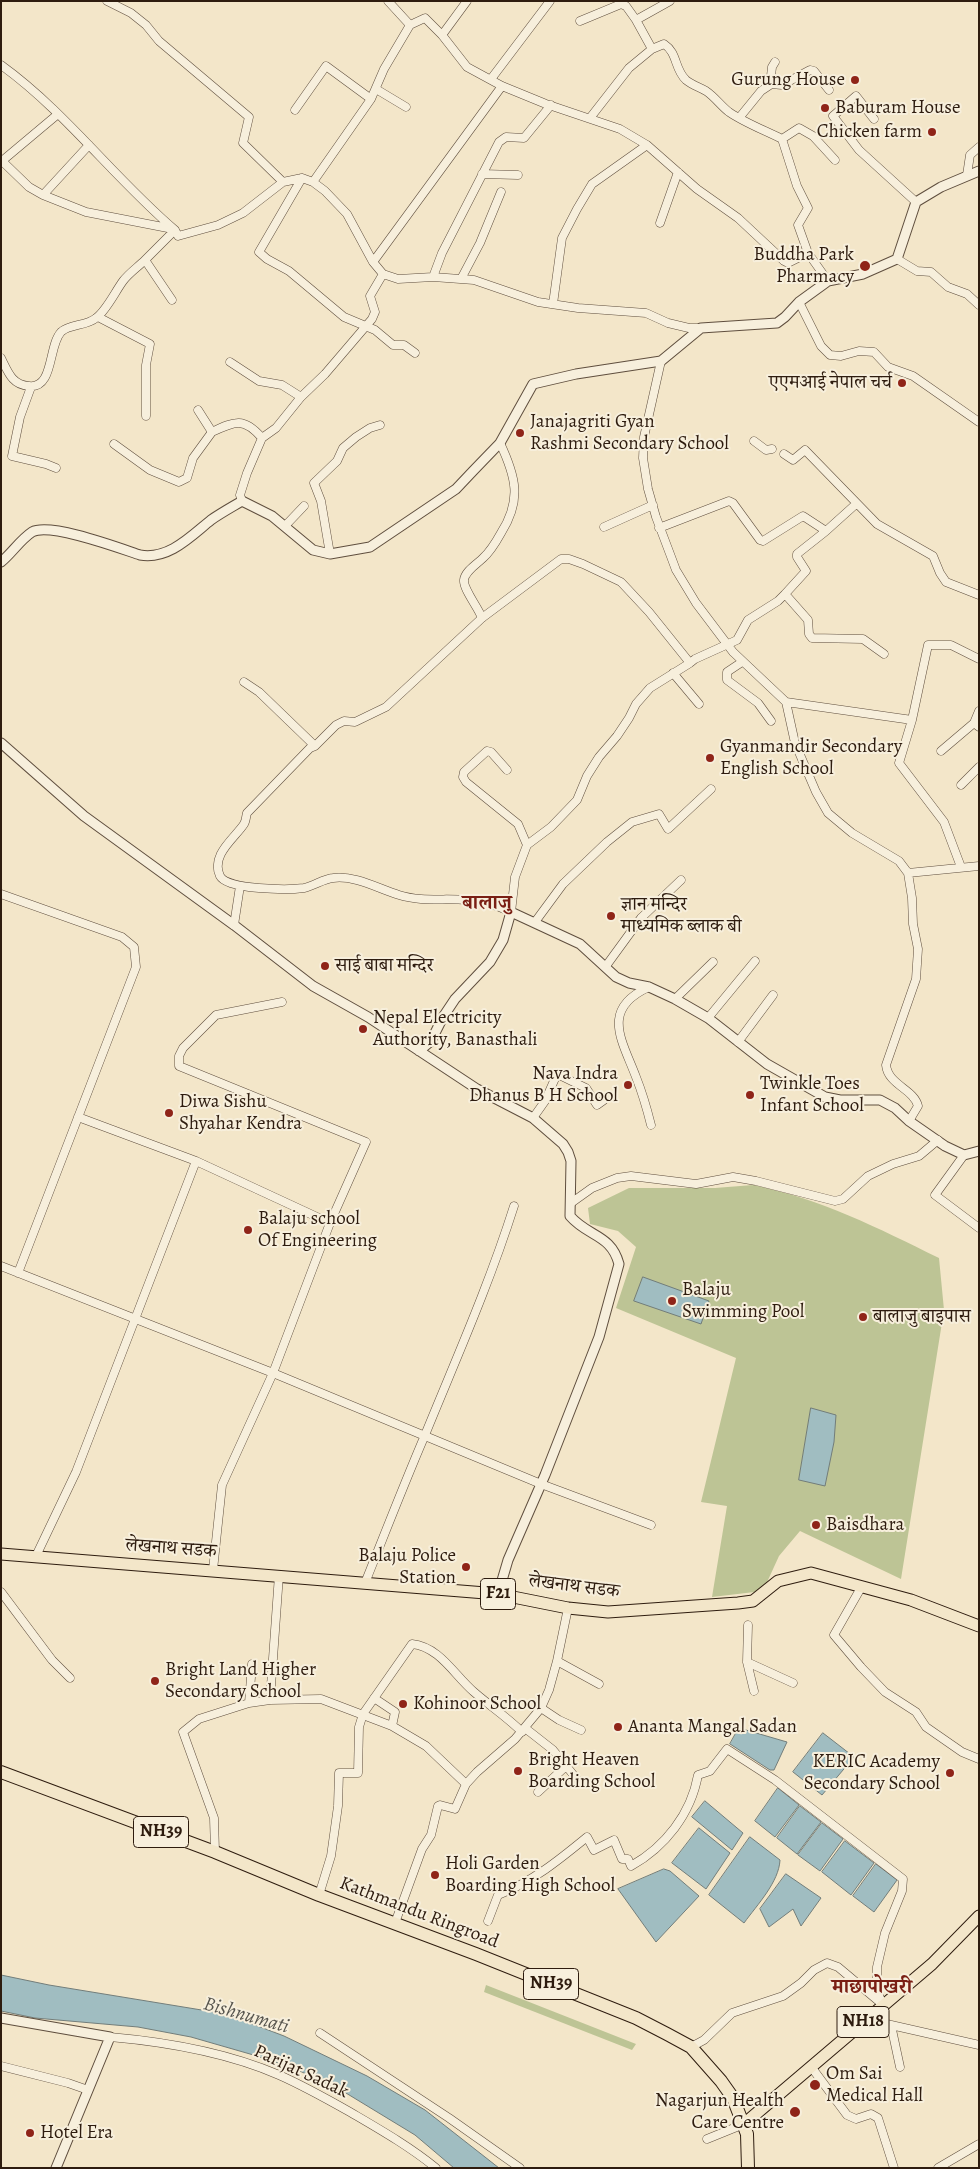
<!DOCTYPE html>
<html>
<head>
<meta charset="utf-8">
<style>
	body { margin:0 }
	#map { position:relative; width:980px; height:2169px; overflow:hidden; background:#f3e6c9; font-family:Alegreya,serif }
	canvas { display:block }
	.frame { position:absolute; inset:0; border:2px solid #2e1c0f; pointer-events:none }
</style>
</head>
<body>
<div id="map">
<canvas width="980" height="2169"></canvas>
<div class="frame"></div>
</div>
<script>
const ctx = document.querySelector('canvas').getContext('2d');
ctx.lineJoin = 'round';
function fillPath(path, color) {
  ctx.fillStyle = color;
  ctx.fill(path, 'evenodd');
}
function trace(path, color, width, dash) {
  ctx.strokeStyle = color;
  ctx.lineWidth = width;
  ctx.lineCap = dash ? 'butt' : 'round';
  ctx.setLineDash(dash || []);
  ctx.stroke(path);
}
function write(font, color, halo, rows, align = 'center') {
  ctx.font = font + ' Alegreya,"Noto Serif Devanagari",serif';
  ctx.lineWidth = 4;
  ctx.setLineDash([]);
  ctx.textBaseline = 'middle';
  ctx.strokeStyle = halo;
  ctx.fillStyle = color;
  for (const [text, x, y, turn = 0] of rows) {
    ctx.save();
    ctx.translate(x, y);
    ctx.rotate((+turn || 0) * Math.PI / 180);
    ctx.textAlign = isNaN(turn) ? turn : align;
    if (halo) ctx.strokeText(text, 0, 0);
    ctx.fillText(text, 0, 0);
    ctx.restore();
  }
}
fillPath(new Path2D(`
	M753,1185C821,1199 878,1228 939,1258L944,1310L901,1579L800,1531L779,1556L763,1591L712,1597L727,1506L701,1502L736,1358L616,1308L636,1247L618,1231L590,1224L588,1208L629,1188H715Z
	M486,1985L636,2044L632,2050L484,1992Z`), '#bdc495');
const water = new Path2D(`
	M643,1277L709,1301L701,1324L634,1301Z
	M811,1408L836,1415L834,1442L825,1486L799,1480Z
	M739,1728L787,1742L774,1770H770L730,1744Z
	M823,1733L854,1757L822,1795L793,1772Z
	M778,1788L799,1805L775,1837L755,1821Z
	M705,1801L743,1833L732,1850L692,1817Z
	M800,1806L821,1822L797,1854L777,1838Z
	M822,1823L843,1839L820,1871L798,1855Z
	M699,1828L730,1853L706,1889L672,1863Z
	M750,1837L780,1860C779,1882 757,1905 744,1923L709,1895Z
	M845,1841L874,1863L851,1895L822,1872Z
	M876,1864L897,1880L874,1912L853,1896Z
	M664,1869L670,1871L699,1896L656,1942L618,1889Z
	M786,1874L821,1898L801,1926L793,1909L769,1927L760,1909Z
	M1,1975L49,1985L226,2014L284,2036L367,2076L425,2110L499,2168H454L415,2135L341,2090L291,2067L250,2054L191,2037L138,2027L35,2018L1,2011Z`);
fillPath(water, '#a0bdc1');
trace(water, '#727d7a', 1);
const minor = new Path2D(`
	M107,1L131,13L146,25L159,41L249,117L243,143L283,182
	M388,1L410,25
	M580,21L621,4L626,6L636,20
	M442,35L467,1
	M652,49L664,44C678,53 674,69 686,80C692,85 699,87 706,91C715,97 721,106 729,112C745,123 764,130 782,139L797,186L808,208L798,225L808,253L828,281
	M1,65C66,112 114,178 175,230
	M491,79L550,1
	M771,84L782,85L810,70L814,71L829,90
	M376,89L406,107
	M295,110L326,66L371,99
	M58,114L2,161L29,187L43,195L89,145
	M590,118L629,68L652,49L636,20L670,1
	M739,118L761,91L770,85L772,67L775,62
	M874,119L856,96L833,116L859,150L916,202
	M782,139L799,128L813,136L835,160
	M482,174L518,175
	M967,175L970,155L979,147
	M302,178L259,252L267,259L289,271L344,317L375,330L393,345H404L415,353
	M313,182L371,99L384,69L410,25L425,18L442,35L467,67L502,86L546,104L620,129L647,145L697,189L738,218L784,261L788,263L808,253
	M43,195L86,212L173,229
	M660,223L678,172
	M897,259L917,271L931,272L948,287L967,294L979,305
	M145,260L175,230L178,236L218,225L243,213L283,182L302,178L313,182L325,191L347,214L373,262L383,274L398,279L433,277L474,280L538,302L578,308L646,313L668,323L689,328H701
	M373,262L502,86
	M433,277L442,253L499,142L506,137L524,138L551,105
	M461,279L480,243L501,192
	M799,302L821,346L830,355L841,356L859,351L874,352L888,367L913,376L979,422
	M553,304L562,238L577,209L592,184L647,145
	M98,317L150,344L146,365V416
	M1,358C8,372 12,385 29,386C54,389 48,346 61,332C69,324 87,326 96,318C106,311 115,292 123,281C129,273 138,267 145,260L172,300
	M661,361L644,437L643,458L648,489L656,517L670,554L676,570L696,603L733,652L786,702L795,743L816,792L828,813L852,833L899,861L908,873L912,898L913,924L918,949L916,979L886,1065C888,1085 914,1089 918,1106L909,1121
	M230,362L259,381L282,385L301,397
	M31,387L20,417L12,456L46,464L56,468
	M198,410L212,432C235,421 244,417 262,438
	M754,441L766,450L772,449
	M114,444L150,470L179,482L187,478L193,458L212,432
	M784,454L793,460L805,450L877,524L933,556L940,573L946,582L979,595
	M242,501L240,495L247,473L262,438L276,428L301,397L325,374L372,319L375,312L370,296L383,274
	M285,526L304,506
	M604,527L653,505
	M659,528L729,501L733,503L760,540L763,541L803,516L826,531L856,504
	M330,554L321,501L314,483L337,461L343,448L356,437L370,428L380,425
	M785,594L806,571L797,557V554L826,531
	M482,618C478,607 463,589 464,580C465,571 477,564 483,558C491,551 496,542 501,533C522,500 516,477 500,443
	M742,662L727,672V680L758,703L771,721
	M690,663L649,612L621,582L583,564L569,559H561L482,618L386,707L355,722L344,721L336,725L315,746L310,748L247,813C246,816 246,821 244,824C235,838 210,855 220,876C227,890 289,890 304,888C314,886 323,879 333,878C355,875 379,889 399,895C421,902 445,898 467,900C482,900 498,906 511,912L515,877L527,845L551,827L577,800L587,776L599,757L617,736L629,718L636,704L650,688L690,663L695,659L737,640L748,620L778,601L785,594L808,620L809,634L812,638L863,639L884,654
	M673,673L699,704
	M244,682L259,692L315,746
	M786,702L912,720
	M979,711L974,723L979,727
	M941,751L974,723
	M507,770L491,752L487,751L464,772L463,777L466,782L518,824L527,845
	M961,785L979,767
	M961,867L944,822L899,763L912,720L928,645H951L979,659
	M908,873L979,866
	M1,894L122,937L134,947L136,967L18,1273
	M535,922L563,884L607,842L632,822L659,814L668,829L711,789
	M234,925L240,886
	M606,966L641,918L681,880
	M649,987C600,1009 622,1040 636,1077C642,1092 647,1109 651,1125
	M675,999L713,962
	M708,1018L755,961
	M738,1042L773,995
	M78,1117L196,1161L330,1223
	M533,1118L545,1101L557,1074L586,1088L597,1105L604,1100
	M964,1155L935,1195L979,1228
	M571,1203L592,1188L617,1178L631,1176L696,1184L733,1177L756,1181L835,1201L843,1199L868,1176L893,1164L919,1156L938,1140
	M1,1266L273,1373L541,1484L651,1525
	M36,1556L76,1472L196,1161
	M213,1570L222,1485L273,1373L330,1223L366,1142L179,1066V1056L183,1048L216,1015L282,1002
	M365,1583C385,1533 404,1484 425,1435C456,1359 489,1285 514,1206
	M862,1586L834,1635L861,1667L885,1692L916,1712L926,1727L962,1752L979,1759
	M1,1592L52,1660L70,1678
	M568,1608L557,1661L599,1684
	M748,1625L747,1662L793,1683
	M557,1661L549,1690L541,1708L559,1720L581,1730
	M747,1662L754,1691
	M374,1698L395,1712L392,1726L426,1746L466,1784
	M270,1700L279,1575
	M249,1703L252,1664
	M525,1728L553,1750L576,1778
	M538,1792L565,1767
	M215,1852L214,1818L183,1732L199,1719L249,1703L270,1700L321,1699L392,1726
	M319,1895L331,1856L338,1806L339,1773H358L359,1727L363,1714L412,1644C440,1647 454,1675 474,1692C490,1706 507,1717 522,1732
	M488,1921L498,1895C532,1882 559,1860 587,1837L594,1850L614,1840L622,1859H628L631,1866C665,1847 691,1814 698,1775L710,1771L727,1749L775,1780L903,1879L902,1891L885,1933L877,1967V1991L883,2005
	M395,1923L422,1849L431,1835L438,1806L440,1805L455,1809L466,1784L477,1772L515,1739L541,1708
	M869,2018L891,2025L979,2045
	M891,2025L900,2067
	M320,2033L449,2118L520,2168
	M110,2037C167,2042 226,2052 279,2075C304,2086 327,2099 350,2112C379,2129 409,2146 436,2168
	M691,2047L704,2040L732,2013L783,1996L801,1983L814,1970L827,1963L838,1967L882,2004
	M1,2066L68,2083L88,2090
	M812,2068L847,2115L856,2119L871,2114L878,2118L894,2168
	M707,2139L744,2124
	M938,2168L979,2144`);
const tertiary = new Path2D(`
	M1,562C12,553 20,540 32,532C50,522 119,548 140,555C169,560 191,536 211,520C221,513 232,507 242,501L272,516L313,550L330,554L370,547L456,489L473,471L500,443L533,384L576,374L661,361L701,328L777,323L785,317L799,302L828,281L863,274L897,259L916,202L941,187L979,171
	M1,743L84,816L234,925L313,986L368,1017L477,1089L533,1118L563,1144L568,1152L571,1161L570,1216C588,1237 611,1234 619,1264L599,1337L545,1475L508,1560L498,1594
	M419,1051L431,1041L443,1017L455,999L490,962L503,940L511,912L580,944L616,977L629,983L649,987L675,999L708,1018L767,1064L825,1097L840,1100H880L895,1108L909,1121L945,1146L964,1155L979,1151
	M1,2018L110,2037L56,2168`);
const primary = new Path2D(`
	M1,1554L498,1594L568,1608L608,1612L738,1603L753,1601L778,1581L811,1573L911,1600L979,1626
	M744,2124L932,1964L979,1916`);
const trunk = new Path2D(`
	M1,1772L215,1852L319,1895L476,1954L636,2018L667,2034L691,2047L721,2081L733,2098L747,2134L748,2168`);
trace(minor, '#5f4e3e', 9);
trace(tertiary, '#5f4e3e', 11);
trace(primary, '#2e1c0f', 13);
trace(trunk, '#2e1c0f', 14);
trace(minor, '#f7efdc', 8);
trace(tertiary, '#f7efdc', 9);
trace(primary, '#f3e6c9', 11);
trace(trunk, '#f3e6c9', 12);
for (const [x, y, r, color] of [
	[855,80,5,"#8f2418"],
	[825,108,5,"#8f2418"],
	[932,132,5,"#8f2418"],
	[865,266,6,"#8f2418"],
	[902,383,5,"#8f2418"],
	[520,433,5,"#8f2418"],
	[710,758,5,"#8f2418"],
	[611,916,5,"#8f2418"],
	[325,966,5,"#8f2418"],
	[363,1029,5,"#8f2418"],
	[628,1085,5,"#8f2418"],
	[750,1095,5,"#8f2418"],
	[169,1113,5,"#8f2418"],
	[248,1230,5,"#8f2418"],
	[672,1301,5,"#8f2418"],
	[863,1317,5,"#8f2418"],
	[816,1525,5,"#8f2418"],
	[466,1567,5,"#8f2418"],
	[155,1681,5,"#8f2418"],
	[403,1704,5,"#8f2418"],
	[618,1727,5,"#8f2418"],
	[518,1771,5,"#8f2418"],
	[950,1773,5,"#8f2418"],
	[435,1875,5,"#8f2418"],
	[815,2085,6,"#8f2418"],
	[795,2112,6,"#8f2418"],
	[30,2133,5,"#8f2418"]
]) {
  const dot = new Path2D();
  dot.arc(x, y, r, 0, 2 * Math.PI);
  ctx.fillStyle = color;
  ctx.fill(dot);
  trace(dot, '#f7efdc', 2);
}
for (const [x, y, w] of [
	[498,1594,35],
	[161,1832,55],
	[551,1984,55],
	[863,2022,52]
]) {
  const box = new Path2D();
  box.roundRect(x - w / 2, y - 15.5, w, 31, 4);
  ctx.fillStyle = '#f7efdc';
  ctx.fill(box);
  trace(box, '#2e1c0f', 1);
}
write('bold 18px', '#2e1c0f', null, [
	["F21",498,1594],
	["NH39",161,1832],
	["NH39",551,1984],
	["NH18",863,2022]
]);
write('19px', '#2e1c0f', '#f7efdc', [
	["Gurung House",845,80,"right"],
	["Baburam House",835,108],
	["Chicken farm",922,132,"right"],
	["Buddha Park",854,255,"right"],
	["Pharmacy",854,277,"right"],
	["एएमआई नेपाल चर्च",892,383,"right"],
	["Janajagriti Gyan",530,422],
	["Rashmi Secondary School",530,444],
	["Gyanmandir Secondary",720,747],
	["English School",720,769],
	["ज्ञान मन्दिर",621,905],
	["माध्यमिक ब्लाक बी",621,927],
	["साई बाबा मन्दिर",335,966],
	["Nepal Electricity",373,1018],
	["Authority, Banasthali",373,1040],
	["Nava Indra",618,1074,"right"],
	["Dhanus B H School",618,1096,"right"],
	["Twinkle Toes",760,1084],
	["Infant School",760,1106],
	["Diwa Sishu",179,1102],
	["Shyahar Kendra",179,1124],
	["Balaju school",258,1219],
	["Of Engineering",258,1241],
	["Balaju",682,1290],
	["Swimming Pool",682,1312],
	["बालाजु बाइपास",873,1317],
	["Baisdhara",826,1525],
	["Balaju Police",456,1556,"right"],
	["Station",456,1578,"right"],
	["Bright Land Higher",165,1670],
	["Secondary School",165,1692],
	["Kohinoor School",413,1704],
	["Ananta Mangal Sadan",628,1727],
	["Bright Heaven",528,1760],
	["Boarding School",528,1782],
	["KERIC Academy",940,1762,"right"],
	["Secondary School",940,1784,"right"],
	["Holi Garden",445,1864],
	["Boarding High School",445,1886],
	["Om Sai",826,2074],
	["Medical Hall",826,2096],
	["Nagarjun Health",784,2101,"right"],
	["Care Centre",784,2123,"right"],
	["Hotel Era",40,2133]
], 'left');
write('19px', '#2e1c0f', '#f7efdc', [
	["लेखनाथ सडक",171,1549,4],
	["लेखनाथ सडक",574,1587,7],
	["Kathmandu Ringroad",419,1913,21],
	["Parijat Sadak",301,2072,25]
]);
write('bold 20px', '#7a1f14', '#f7efdc', [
	["बालाजु",487,904],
	["माछापोखरी",872,1988]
]);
write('italic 20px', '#56544d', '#f7efdc', [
	["Bishnumati",246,2016,16]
]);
</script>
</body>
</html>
